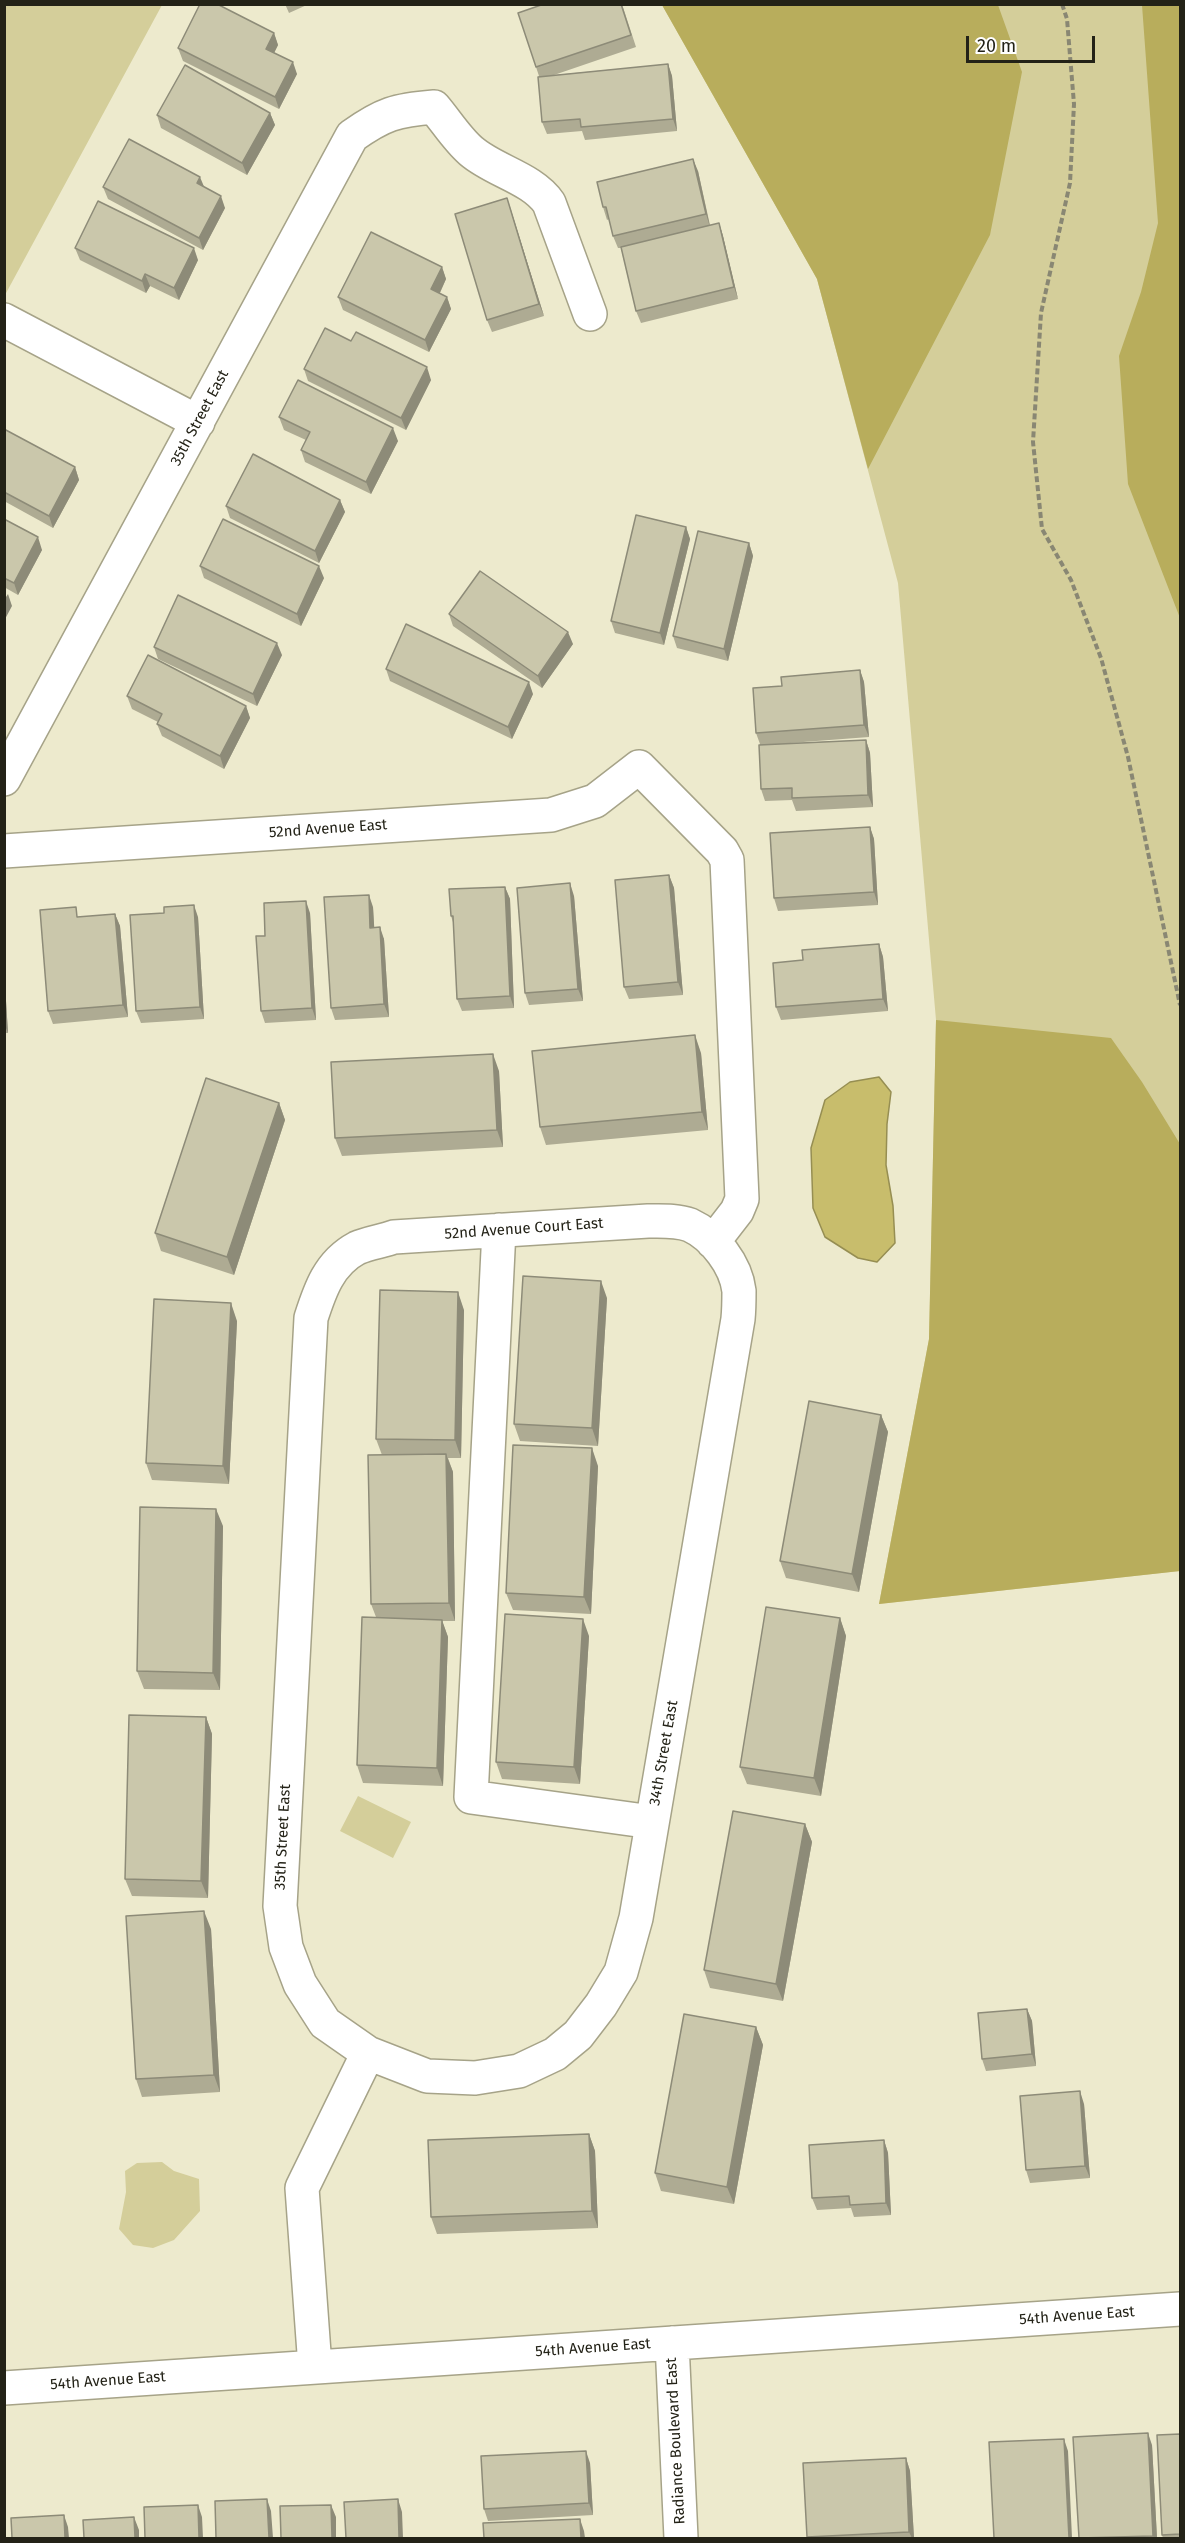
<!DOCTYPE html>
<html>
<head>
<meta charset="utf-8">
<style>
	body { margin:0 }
	#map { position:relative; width:1185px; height:2543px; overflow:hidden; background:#edeacd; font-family:"Fira Sans",sans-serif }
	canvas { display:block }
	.frame { position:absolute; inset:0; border:6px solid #232217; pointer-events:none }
	.scale { position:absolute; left:966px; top:36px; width:129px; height:27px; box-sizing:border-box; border:3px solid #232217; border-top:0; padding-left:8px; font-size:18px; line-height:21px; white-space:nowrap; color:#232217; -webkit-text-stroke:4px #fff; paint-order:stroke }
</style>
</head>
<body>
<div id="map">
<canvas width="1185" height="2543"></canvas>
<div class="frame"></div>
<div class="scale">20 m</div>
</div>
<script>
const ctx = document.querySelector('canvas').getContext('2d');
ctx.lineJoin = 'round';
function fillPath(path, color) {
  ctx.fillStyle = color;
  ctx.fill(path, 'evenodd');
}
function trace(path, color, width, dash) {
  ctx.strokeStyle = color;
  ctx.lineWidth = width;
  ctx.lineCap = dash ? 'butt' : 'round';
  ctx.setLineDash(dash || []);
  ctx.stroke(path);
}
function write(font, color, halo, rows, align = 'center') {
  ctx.font = font + ' "Fira Sans",sans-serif';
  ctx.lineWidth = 4.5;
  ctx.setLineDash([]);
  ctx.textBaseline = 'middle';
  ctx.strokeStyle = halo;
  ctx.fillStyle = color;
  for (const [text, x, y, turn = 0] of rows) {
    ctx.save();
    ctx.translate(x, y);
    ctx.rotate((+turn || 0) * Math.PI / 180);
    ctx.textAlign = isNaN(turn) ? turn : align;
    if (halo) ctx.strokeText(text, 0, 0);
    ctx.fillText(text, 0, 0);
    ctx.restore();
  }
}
fillPath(new Path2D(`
	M5,4L162,5L5,295L4,5Z
	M662,5H1180V1571L879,1604L929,1339L936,1020L898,583L817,279Z
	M358,1796L411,1822L393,1858L340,1831Z
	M162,2162L174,2171L199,2179L200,2211L174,2240L153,2248L133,2245L119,2229L126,2192L125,2171L137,2163Z`), '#d4ce9a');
fillPath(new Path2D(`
	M662,5H998L1022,72L990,235L868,469L817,279Z
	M1142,5H1180V618L1128,484L1119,356L1141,292L1158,223Z
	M936,1020L1111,1038L1142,1082L1180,1144V1571L879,1604L929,1339Z`), '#b8ad5c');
const water = new Path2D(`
	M879,1077L891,1092L887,1124L886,1165L893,1206L895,1243L877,1262L858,1258L825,1237L813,1208L811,1148L825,1100L850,1082Z`);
fillPath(water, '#c8bd6c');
trace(water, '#968e52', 1.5);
const minor = new Path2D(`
	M4,320L198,422
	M4,779L352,136C383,114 396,110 434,107C446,121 457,139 471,151C494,171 532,178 549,203L590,314
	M4,851L551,815L595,801L639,767L722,851L727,860L742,1199L737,1211L713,1242
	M499,1230L471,1797L652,1822
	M672,2343L681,2538
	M315,2367L302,2188L368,2053L325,2023L300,1984L286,1947L280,1906L311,1318C320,1290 329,1263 357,1248C368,1243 383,1241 394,1237L648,1221C662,1221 677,1220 690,1225C714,1236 736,1265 739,1291C739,1300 739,1309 738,1319L636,1918L621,1972L601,2005L578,2035L555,2054L519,2071L475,2078L427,2076L368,2053
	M4,2388L1180,2309`);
trace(minor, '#a6a388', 36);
trace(new Path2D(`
	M1062,4L1067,19L1074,104L1070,183L1041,313L1033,442L1042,529L1071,580L1101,658L1128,757L1180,1005`), '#898773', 4, [6, 3]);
trace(minor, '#fff', 33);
fillPath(new Path2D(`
	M285,4H309L289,13Z
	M622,4L636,47L554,75L668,64L672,76L677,131L585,140L582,131L547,134L542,122L539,76L518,13Z
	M274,33L278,45L274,53L297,74L279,109L183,61L178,48Z
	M270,113L275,125L247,175L161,128L157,115Z
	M698,171L710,225L719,223L723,236L738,299L641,323L636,311L621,248H618L613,236L609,219L607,220L603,207Z
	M203,186L225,208L203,250L108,199L103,187Z
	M507,198L544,316L492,332L487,320Z
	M75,248L198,260L179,300L150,286L146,293L80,260Z
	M442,267L446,279L440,293L447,297L451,309L429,352L343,310L338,297Z
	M351,341L431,380L406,430L308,381L304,369Z
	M279,417L398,441L371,494L305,462L301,450L306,440L284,430Z
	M4,429L75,467L79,480L53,528L4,501Z
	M340,500L345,512L319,563L230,518L226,506Z
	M4,519L42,550L18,595L4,587Z
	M686,527L690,539L664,645L615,633L611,621Z
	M749,543L753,556L728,661L677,648L673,636Z
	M200,566L324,578L301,626L204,578Z
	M449,614L573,644L542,688L453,626Z
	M154,647L282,655L257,706L158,659Z
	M386,669L533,694L512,739L390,681Z
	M860,670L864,682L869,737L790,743L866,740L870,753L873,807L796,811L792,800L765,801L761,789L760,744L756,733L782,686Z
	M127,696L246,706L250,718L224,769L162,736L157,724L158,722L132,709Z
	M870,827L874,839L878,905L778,911L774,898Z
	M669,875L674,888L683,995L629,999L624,987Z
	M505,887L510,899L514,1008L462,1011L457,999L454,925L451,916Z
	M574,896L583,1001L529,1005L525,993Z
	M373,907L374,927L384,939L389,1017L335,1020L331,1008Z
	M310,913L316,1020L265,1023L261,1011L265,936Z
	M115,914L120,926L128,1017L53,1024L48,1011L80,917Z
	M198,917L204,1019L141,1023L136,1011Z
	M879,944L883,957L888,1011L781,1020L776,1007L803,960Z
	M4,969L8,1033H4Z
	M701,1053L708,1130L546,1145L540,1127Z
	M499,1071L503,1147L342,1156L335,1138Z
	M279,1103L285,1120L234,1275L161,1251L155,1233Z
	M607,1298L598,1446L520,1441L514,1424Z
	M464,1310L461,1458H448L453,1472L455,1621H442L448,1637L443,1786L363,1783L357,1765L376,1617L371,1604L382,1455L376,1439Z
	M237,1321L229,1484L152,1480L146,1463Z
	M881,1415L888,1432L859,1592L786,1578L780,1561Z
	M598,1466L591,1614L513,1610L506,1593Z
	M223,1526L220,1690L144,1689L137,1671Z
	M840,1618L846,1636L821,1796L747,1784L740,1767Z
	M589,1636L580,1784L502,1779L496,1762Z
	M206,1717L212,1734L208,1898L132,1896L125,1879Z
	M805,1824L812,1842L783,2001L710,1988L704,1970Z
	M211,1929L220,2092L142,2097L136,2079Z
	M1027,2009L1032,2021L1036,2066L986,2071L982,2059Z
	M756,2027L763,2045L734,2204L661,2191L655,2173Z
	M1084,2104L1090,2178L1030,2183L1026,2170Z
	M589,2134L595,2151L598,2228L437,2234L431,2217Z
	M884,2140L888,2153L891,2215L854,2217L851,2208L817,2210L812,2198Z
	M1180,2434V2538H1163L1162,2535Z
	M1152,2445L1157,2538H1079Z
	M906,2458L910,2471L914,2538H808L807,2537Z
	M590,2463L593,2515L488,2521L484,2509Z`), '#aeab93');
fillPath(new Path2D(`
	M274,33L278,45L270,61L266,49Z
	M293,62L297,74L279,109L275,97Z
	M668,64L672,76L677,131L673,119Z
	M270,113L275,125L247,175L242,163Z
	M693,159L698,171L710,227L706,214Z
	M200,177L205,189L197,183Z
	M221,196L225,208L203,250L199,238Z
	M507,198L511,210L544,316L539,304Z
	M719,223L723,236L738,299L734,287Z
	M194,248L198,260L179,300L174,288Z
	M442,267L446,279L436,301L431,289Z
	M145,274L150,286L146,293L142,281Z
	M447,297L451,309L429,352L425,340Z
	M427,367L431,380L406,430L401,418Z
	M393,428L398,441L371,494L366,482Z
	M75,467L79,480L53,528L49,516Z
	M340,500L345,512L319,563L315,551Z
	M686,527L690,539L664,645L660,633Z
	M38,537L42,550L18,595L14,583Z
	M749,543L753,556L728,661L724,649Z
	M319,566L324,578L301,626L297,614Z
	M8,594L12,606L4,621V600Z
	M568,632L573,644L542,688L538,676Z
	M277,643L282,655L257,706L253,694Z
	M860,670L864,682L869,737L864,725Z
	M529,682L533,694L512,739L508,727Z
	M246,706L250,718L224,769L220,756Z
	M866,740L870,753L873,807L868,795Z
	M870,827L874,839L878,905L874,892Z
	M669,875L674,888L683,995L678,982Z
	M570,883L574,896L583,1001L578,989Z
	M505,887L510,899L514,1008L510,996Z
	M369,895L373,907L375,940L370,928Z
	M306,901L310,913L316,1020L312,1008Z
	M194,905L198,917L204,1019L200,1007Z
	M115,914L120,926L128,1017L123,1005Z
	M380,927L384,939L389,1017L384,1004Z
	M879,944L883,957L888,1011L883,999Z
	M4,969L8,1033L4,1023Z
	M695,1035L701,1053L708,1130L702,1112Z
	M493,1054L499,1071L503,1147L497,1130Z
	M279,1103L285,1120L234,1275L227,1257Z
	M601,1281L607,1298L598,1446L592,1428Z
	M458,1292L464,1310L461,1458L455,1440Z
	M231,1303L237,1321L229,1484L223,1466Z
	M881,1415L888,1432L859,1592L852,1574Z
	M592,1448L598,1466L591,1614L584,1597Z
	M446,1454L453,1472L455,1621L449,1603Z
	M216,1509L223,1526L220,1690L213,1673Z
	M840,1618L846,1636L821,1796L814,1778Z
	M583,1619L589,1636L580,1784L574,1767Z
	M442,1620L448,1637L443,1786L437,1768Z
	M206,1717L212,1734L208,1898L201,1881Z
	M805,1824L812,1842L783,2001L776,1984Z
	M204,1911L211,1929L220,2092L214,2075Z
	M1027,2009L1032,2021L1036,2066L1032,2054Z
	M756,2027L763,2045L734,2204L727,2187Z
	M1080,2091L1084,2104L1090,2178L1085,2166Z
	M589,2134L595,2151L598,2228L592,2211Z
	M884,2140L888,2153L891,2215L886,2203Z
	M1148,2433L1152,2445L1157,2538H1154L1153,2536Z
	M1064,2439L1068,2451L1072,2538H1069Z
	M586,2451L590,2463L593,2515L589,2503Z
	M906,2458L910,2471L914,2538H912L909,2532Z
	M267,2499L271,2511L273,2538H269Z
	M398,2499L402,2512L403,2538H399Z
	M198,2505L202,2517L203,2538H199Z
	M331,2505L336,2517V2538H332Z
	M64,2515L68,2527L69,2538H65Z
	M134,2517L139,2530V2538H135Z
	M580,2519L584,2531L585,2538H581Z
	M4,2522L5,2524L6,2538H4Z`), '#8d8b78');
const building = new Path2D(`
	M200,4H217L274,33L266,49L293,62L275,97L178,48Z
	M544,4H621L631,35L536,67L518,13Z
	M668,64L673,119L581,127L580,119L542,122L538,77Z
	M185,65L270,113L242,163L157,115Z
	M129,139L200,177L197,183L221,196L199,238L103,187Z
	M693,159L706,214L613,236L606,207H603L597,182Z
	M507,198L539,304L487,320L455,214Z
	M98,201L194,248L174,288L145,274L142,281L75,248Z
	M719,223L734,287L636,311L621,247Z
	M371,232L442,267L431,289L447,297L425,340L338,297Z
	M325,328L351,341L356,332L427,367L401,418L304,369Z
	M298,380L393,428L366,482L301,450L310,432L279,417Z
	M4,429L75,467L49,516L4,492Z
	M253,454L340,500L315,551L226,506Z
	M636,515L686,527L660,633L611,621Z
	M4,519L38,537L14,583L4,578Z
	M223,519L319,566L297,614L200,566Z
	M698,531L749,543L724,649L673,636Z
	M480,571L568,632L538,676L449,614Z
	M178,595L277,643L253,694L154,647Z
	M406,624L529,682L508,727L386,669Z
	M148,655L246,706L220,756L157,724L162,714L127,696Z
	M860,670L864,725L756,733L753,688L782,686L781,677Z
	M866,740L868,795L792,798V788L761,789L759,745Z
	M870,827L874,892L774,898L770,833Z
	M669,875L678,982L624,987L615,880Z
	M570,883L578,989L525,993L517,888Z
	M505,887L510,996L457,999L453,916H451L449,889Z
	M369,895L370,928L380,927L384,1004L331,1008L324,897Z
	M306,901L312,1008L261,1011L256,936H265L264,903Z
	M194,905L200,1007L136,1011L130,915L164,913V907Z
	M76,907L77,917L115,914L123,1005L48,1011L40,910Z
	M879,944L883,999L776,1007L773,963L803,960L802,950Z
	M695,1035L702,1112L540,1127L532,1051Z
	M493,1054L497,1130L335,1138L331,1062Z
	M206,1078L279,1103L227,1257L155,1233Z
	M523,1276L601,1281L592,1428L514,1424Z
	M380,1290L458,1292L455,1440L376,1439Z
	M154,1299L231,1303L223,1466L146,1463Z
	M809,1401L881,1415L852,1574L780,1561Z
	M513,1445L592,1448L584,1597L506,1593Z
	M446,1454L449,1603L371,1604L368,1455Z
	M140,1507L216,1509L213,1673L137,1671Z
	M766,1607L840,1618L814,1778L740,1767Z
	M505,1614L583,1619L574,1767L496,1762Z
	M362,1617L442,1620L437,1768L357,1765Z
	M129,1715L206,1717L201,1881L125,1879Z
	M733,1811L805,1824L776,1984L704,1970Z
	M204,1911L214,2075L136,2079L126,1916Z
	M1027,2009L1032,2054L982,2059L978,2013Z
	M684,2014L756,2027L727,2187L655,2173Z
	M1080,2091L1085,2166L1026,2170L1020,2096Z
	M589,2134L592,2211L431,2217L428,2140Z
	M884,2140L886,2203L850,2205L849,2196L812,2198L809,2145Z
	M1148,2433L1153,2536L1079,2538L1073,2437Z
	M1180,2434V2534L1162,2535L1157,2435Z
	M1064,2439L1069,2538H994L989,2442Z
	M586,2451L589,2503L484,2509L481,2456Z
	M906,2458L909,2532L807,2537L803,2463Z
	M267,2499L269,2538H216L215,2501Z
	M398,2499L399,2538H346L344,2502Z
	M198,2505L199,2538H145L144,2507Z
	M331,2505L332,2538H281L280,2506Z
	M64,2515L65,2538H12L11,2518Z
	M134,2517L135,2538H84L83,2520Z
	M580,2519L581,2538H484L483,2523Z`);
fillPath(building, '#cac7ab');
trace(building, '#8d8b78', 1.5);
write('15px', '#232217', '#fff', [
	["35th Street East",200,418,-62],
	["52nd Avenue East",328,829,-4],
	["52nd Avenue Court East",524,1229,-4],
	["34th Street East",664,1753,-80],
	["35th Street East",283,1837,-87],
	["54th Avenue East",1077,2316,-4],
	["54th Avenue East",593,2348,-4],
	["54th Avenue East",108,2381,-4],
	["Radiance Boulevard East",676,2441,-93]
]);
</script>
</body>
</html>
